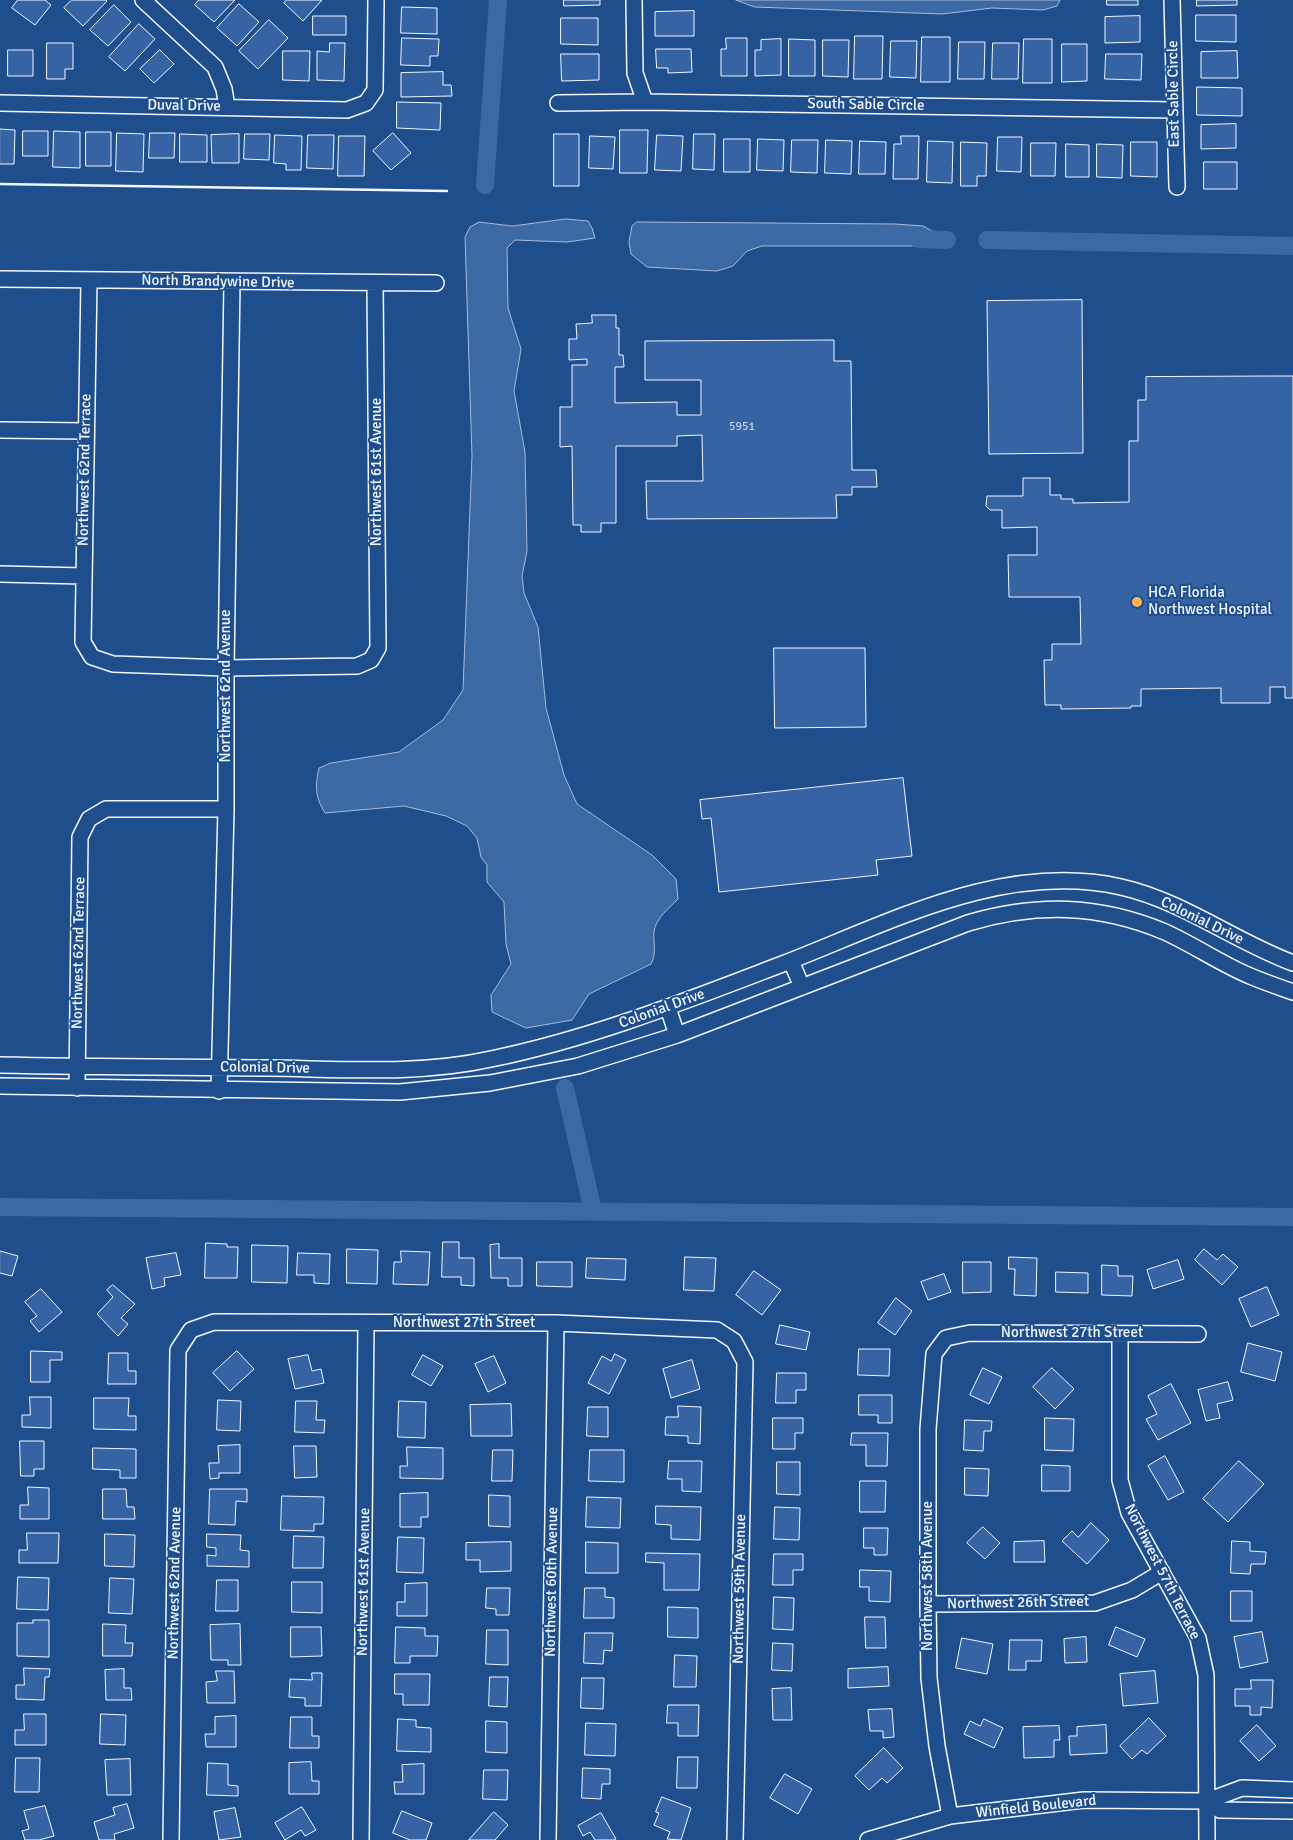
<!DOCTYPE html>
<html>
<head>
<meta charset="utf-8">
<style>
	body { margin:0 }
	canvas { display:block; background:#1f4e8c }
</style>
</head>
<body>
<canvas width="1293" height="1840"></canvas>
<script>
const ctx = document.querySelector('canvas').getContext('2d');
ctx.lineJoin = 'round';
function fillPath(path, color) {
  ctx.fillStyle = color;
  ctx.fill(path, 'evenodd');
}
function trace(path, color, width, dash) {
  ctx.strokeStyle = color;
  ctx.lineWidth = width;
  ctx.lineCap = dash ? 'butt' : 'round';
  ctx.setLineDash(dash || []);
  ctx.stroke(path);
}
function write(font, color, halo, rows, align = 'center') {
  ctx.font = font + ' Signika,sans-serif';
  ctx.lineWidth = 4;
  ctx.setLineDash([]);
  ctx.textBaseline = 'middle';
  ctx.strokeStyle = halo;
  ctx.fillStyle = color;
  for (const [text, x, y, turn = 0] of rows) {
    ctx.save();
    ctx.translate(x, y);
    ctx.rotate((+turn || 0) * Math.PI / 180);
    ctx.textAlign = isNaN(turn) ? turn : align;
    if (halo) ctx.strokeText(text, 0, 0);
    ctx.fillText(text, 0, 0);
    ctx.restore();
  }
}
const water = new Path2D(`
	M736,0H1060L1057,6L1043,10L992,8L942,14L755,7Z
	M566,219L588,221L592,228L595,238L567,242L515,240L507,248L508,308L521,349L514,391L525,452L527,551L522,576L524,593L538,627L546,708L564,775L577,804L652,855L676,879L678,899C670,907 655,919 654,932C653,943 657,953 651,964L589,994L572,1020L526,1028L492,1012L491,995L511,964L506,944L504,902L487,882V865L481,857L477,838L467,826L446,816L404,806L325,813C315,797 315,786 319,768L331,763L399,752L443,720L463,690L472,456L465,237L470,227L479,222L512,226Z
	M637,222L895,224L923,226L943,237L939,245L932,246H762L747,251L733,266L717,271L647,267L631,254L629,242L632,226Z`);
fillPath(water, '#3b69a3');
trace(water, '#a8bbd7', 1);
trace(new Path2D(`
	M485,185L498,0
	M918,239L947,240
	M987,240L1293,246
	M565,1088L593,1211
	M0,1207L1293,1217`), '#3b69a3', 18);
const building = new Path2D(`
	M18,0H45L51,5L35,25L12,8Z
	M72,0H106L107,1L83,26L64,8Z
	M199,0H235L214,22L195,5Z
	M287,0H322L303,21L284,3Z
	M564,0H600V5L564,6Z
	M1107,0H1138V5H1107Z
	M1197,0H1237V5L1197,6Z
	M239,4L259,22L237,46L217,28Z
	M114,5L131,22L108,46L90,30Z
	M402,7L437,8V34L401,33Z
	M694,11V36H655V12Z
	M1196,15H1236V42L1196,41Z
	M313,16H346V35H313Z
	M1140,16V42L1105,43V17Z
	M561,18H598V45L561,44Z
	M269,20L288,38L258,69L239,51Z
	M139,24L155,39L125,71L109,57Z
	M855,36H883L882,79H854Z
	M922,37H950V82H921Z
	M402,38L439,39L438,56H430V66L401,65Z
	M726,38H747V76H721V49H726Z
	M781,39V75L755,76V50H761V40Z
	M789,39L815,40V76H789Z
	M1024,39H1052V83H1023Z
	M823,40H849L848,77L823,76Z
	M891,41H917L916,78L890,77Z
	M959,42H985L984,79H958Z
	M47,43H73V69H65V79H47Z
	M330,43H345L344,81L317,80V51L329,52Z
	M993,43H1019L1018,79H992Z
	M1062,44H1087V81L1062,82Z
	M656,49H691L692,72L668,73V68H657Z
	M8,50H33V76H8Z
	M160,50L174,64L154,83L140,69Z
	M283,51H310L309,81L283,80Z
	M1237,51L1238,78H1201V52Z
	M561,54H599V80L562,81Z
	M1106,54H1142L1141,80L1105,79Z
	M443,72V85H451L452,96L401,97V73Z
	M1197,87L1242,88V116L1197,115Z
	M397,102L441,103L440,130L397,128Z
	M1236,124V148L1201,149V125Z
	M0,129L15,130L14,164H0Z
	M620,130H648L647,173H620Z
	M23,131H48V156H23Z
	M54,131L80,132V168L53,167Z
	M86,132H111V166H86Z
	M117,133L144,134L143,172L116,171Z
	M150,133H175L174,158H149Z
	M393,133L411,153L391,170L373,151Z
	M180,134L207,135V162H180Z
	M239,134V163H212L211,135Z
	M245,134H270L269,160L244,159Z
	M554,134H579V186H554Z
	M694,134H715L714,170L693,169Z
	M275,135L302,136L301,170H286V164L274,163Z
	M308,135H334L333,169L307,168Z
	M657,135L683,136L681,171L655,170Z
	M339,136H365L364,176H338Z
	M590,136L615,137L613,169L589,168Z
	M901,136H919L918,179H893L894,144H901Z
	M998,137H1022L1021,172L997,171Z
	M724,139H750V172H724Z
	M758,139L784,140L783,171L757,170Z
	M792,140H818L817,173L791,172Z
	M826,140L852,141L851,174L825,173Z
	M860,141L886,142L885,174H859Z
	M928,141L953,142L952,183L927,182Z
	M961,142L987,143L986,176H977V186H961Z
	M1131,142H1157V177L1131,176Z
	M1031,143H1056L1055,176H1031Z
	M1066,144L1089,145V177H1066Z
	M1097,144L1123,145L1122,178L1097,177Z
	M1204,162H1237V189H1204Z
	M1082,300L1083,453L989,454L987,301Z
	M592,315H616V328H619V355H623L624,367H615V403L677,402V415H701V380H645V341L834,340V361H851L852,470H876L877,487H852V495H836L837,518L647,519L646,481H703L702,435L677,436V446H616V523H601V532H581V525H573L572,446L560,447V407H572V365H587V359L569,360V339H577L576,324L592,323Z
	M1272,376H1293V698H1285V687H1270V703H1221V688L1141,689V706H1131V708L1061,709V705H1045L1044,660H1052V644H1081L1080,597H1009L1008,555H1037V527L1002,528V510H990L986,506L987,496H1023V478H1050V495H1061V499H1073V503L1129,502V441H1138V400H1146V377Z
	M774,648H865L866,727L775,728Z
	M903,778L912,856L876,860L878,875L719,892L711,818L702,819L700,800Z
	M443,1242H459V1258H474V1286L461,1285V1277H442Z
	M206,1243L227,1244V1247H238L237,1278H205Z
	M499,1244V1258H522V1286H508V1278H491L490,1245Z
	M252,1245L288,1246L287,1283L252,1282Z
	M347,1249L378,1250L377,1284L347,1283Z
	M1204,1249L1217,1260L1223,1254L1238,1267L1222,1285L1195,1260Z
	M0,1251L18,1256L12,1276L0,1273Z
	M401,1251L430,1252L428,1285L393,1284L394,1262H401Z
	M176,1253L181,1275L164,1278L165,1286L152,1289L146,1258Z
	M298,1253L330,1254L329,1284L314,1283V1275H297Z
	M685,1257L716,1258L714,1291L684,1290Z
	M1009,1257L1037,1258L1036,1296L1014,1295L1015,1269H1009Z
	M587,1258L626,1259L625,1280L586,1278Z
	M1178,1260L1184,1279L1153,1289L1147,1270Z
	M537,1262H572V1287L537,1286Z
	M963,1262H991V1292L963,1293Z
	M1102,1265L1118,1266V1276H1133L1132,1296L1102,1295Z
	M754,1271L781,1290L762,1315L736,1295Z
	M1056,1272L1088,1273V1293L1056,1292Z
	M944,1274L951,1292L928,1300L921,1282Z
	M113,1285L135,1304L121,1318L128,1324L118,1336L97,1314L113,1297L107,1290Z
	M1267,1287L1279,1315L1251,1327L1239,1299Z
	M41,1289L62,1312L39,1332L30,1321L37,1316L25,1302Z
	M896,1298L912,1311L895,1335L878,1323Z
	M780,1325L810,1332L806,1350L776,1344Z
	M1248,1343L1282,1352L1275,1381L1241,1372Z
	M859,1349H890L889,1376L858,1375Z
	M31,1351L62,1352V1360H50V1382H31Z
	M237,1351L254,1369L230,1391L213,1373Z
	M109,1353H128V1371H136V1384H108Z
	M615,1354L626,1360L609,1394L588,1383L602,1356L611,1361Z
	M308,1355L312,1371L321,1369L324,1383L295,1389L288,1359Z
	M423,1355L443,1366L431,1386L412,1375Z
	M494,1356L506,1383L488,1392L475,1364Z
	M692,1360L700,1389L671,1398L663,1369Z
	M983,1368L1002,1377L989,1404L970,1395Z
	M1052,1368L1074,1389L1055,1409L1033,1387Z
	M777,1373H806V1390H796V1403H776Z
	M1228,1382L1233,1400L1217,1404L1220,1418L1206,1421L1198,1390Z
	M1171,1384L1191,1423L1158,1440L1146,1419L1157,1414L1148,1396Z
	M859,1395H892V1423H878V1415H859Z
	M30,1397H51V1428L22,1427V1415H30Z
	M94,1398H129L128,1416H136V1430L94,1429Z
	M218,1400L241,1401L240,1431L217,1430Z
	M296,1401H317L316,1420H325L324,1433L295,1432Z
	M399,1401L426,1402L425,1438L398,1437Z
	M511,1404L512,1436H471L470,1405Z
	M678,1406L701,1407L700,1444L688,1443V1436L665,1435L666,1417H678Z
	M588,1407H608V1437L587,1436Z
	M773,1418H803V1433H795V1449H773Z
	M1045,1418L1074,1419L1073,1451L1045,1450Z
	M965,1420L992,1421L991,1431H984L983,1451L964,1450Z
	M852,1433H888L887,1466H866V1445H851Z
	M20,1441H44V1469H34V1476H21Z
	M240,1445V1473H219V1478L210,1479L209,1463H219L218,1446Z
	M294,1446H316L317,1477L295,1478Z
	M407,1447L443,1448V1479L400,1478V1466H407Z
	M93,1448L136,1449V1478H120V1470L93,1469Z
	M493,1450H513L512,1481H492Z
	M590,1450H624V1482L589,1481Z
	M1165,1456L1184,1492L1168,1500L1148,1466Z
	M669,1461H702L701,1492L682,1491V1479H668Z
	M1239,1461L1264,1484L1228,1522L1203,1499Z
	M777,1462H800V1495L777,1494Z
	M1042,1465L1070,1466V1491H1042Z
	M965,1468L989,1469L988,1496L965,1495Z
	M860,1481H886L885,1512H860Z
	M28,1487L49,1488V1519H20V1505H28Z
	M103,1489H126L127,1507H134L135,1519H103Z
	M210,1489H247V1502L236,1501L235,1525L209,1524Z
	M428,1493V1517H421V1527H400V1494Z
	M489,1495L510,1496V1527L489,1526Z
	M282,1496L324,1497L323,1524H314V1531L281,1530Z
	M587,1497L621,1498L620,1528L586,1527Z
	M656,1506L701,1507L700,1540L671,1539V1525L656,1524Z
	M775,1507L800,1508L799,1540L774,1539Z
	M1091,1523L1109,1540L1087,1564L1062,1541L1072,1531L1078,1537Z
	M983,1527L1000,1543L985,1559L967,1543Z
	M864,1528H888L887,1555H874V1548H864Z
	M27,1533H59L58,1563H19V1550H27Z
	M105,1534L135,1535L134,1567L105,1566Z
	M207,1534L241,1535L240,1550L249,1551V1567L207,1566V1555L216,1556V1548L207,1547Z
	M294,1536L324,1537L323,1568H293Z
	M398,1537L424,1538L423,1573L397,1572Z
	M1044,1541L1045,1562H1014V1542Z
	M1232,1541L1250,1542V1551L1266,1552L1265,1564H1251L1250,1574L1231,1573Z
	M511,1542V1571L480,1572V1560H466V1543Z
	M586,1542L618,1543V1573H586Z
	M646,1553L700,1554L699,1590H664V1563L646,1562Z
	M774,1554H803V1570H793V1585H773Z
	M860,1570L891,1571L890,1602L869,1601V1587H860Z
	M18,1577L49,1578L48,1610L17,1609Z
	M110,1578L134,1579L132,1614L109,1613Z
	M217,1580H238V1611H216Z
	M292,1582H322V1613L292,1612Z
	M427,1583V1616H397V1602H405V1584Z
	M487,1588H510L509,1615H496V1609L486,1608Z
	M585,1588H605V1597L614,1598V1618H584Z
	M1231,1591H1252V1621H1231Z
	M774,1597L794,1598L793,1630L773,1629Z
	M668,1607L698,1608V1638L668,1637Z
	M865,1617H885L886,1648H866Z
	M33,1620H49V1657L17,1656V1623H33Z
	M103,1624L126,1625L125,1643H133L132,1656H103Z
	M240,1624L241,1665H228V1660H211L210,1625Z
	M291,1627H321L322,1656L291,1657Z
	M396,1627L425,1628V1636H438L437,1656H410V1663H395Z
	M1116,1627L1145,1639L1137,1657L1109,1645Z
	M487,1630H508V1665L486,1664Z
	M1262,1632L1268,1662L1240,1668L1234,1637Z
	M585,1633H613L612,1651L604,1650L603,1664L584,1663Z
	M1086,1637L1087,1662L1065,1663L1064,1639Z
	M962,1638L993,1644L987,1674L956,1668Z
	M1010,1640H1042L1041,1661H1026V1670H1009Z
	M773,1643L793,1644L792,1671L772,1670Z
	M675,1655L697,1656L696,1687H674Z
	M888,1667L889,1686L848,1688V1669Z
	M24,1668L50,1669L49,1677H45L44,1700L16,1699V1685H24Z
	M124,1669V1688H131L132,1700H106L105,1670Z
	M216,1671H234L235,1703H207L206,1682L217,1681Z
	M1155,1671L1158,1703L1123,1706L1120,1674Z
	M312,1673H322L321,1706H305V1698L289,1697L290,1679L312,1680Z
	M395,1674H430L429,1705H403V1694H395Z
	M490,1677H508L507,1707L489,1706Z
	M582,1678H604L603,1709L581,1708Z
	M1251,1680H1273L1272,1708L1261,1707V1715H1250V1706H1235V1689H1251Z
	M791,1688L792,1720H773L772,1689Z
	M668,1705H699L698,1736H678V1723H667Z
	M892,1709L894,1737L883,1738V1731H870L868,1710Z
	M24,1714H46V1745H15V1730H24Z
	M101,1714L126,1715L125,1745L100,1744Z
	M236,1716V1747H206L205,1734H215V1717Z
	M291,1717H312V1736H319V1748H290Z
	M1149,1718L1166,1736L1147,1754L1142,1750L1132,1759L1120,1746Z
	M398,1719L416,1720V1727L431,1728V1752L397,1751Z
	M984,1719L1003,1728L994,1748L964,1734L970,1721L980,1726Z
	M486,1721L507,1722V1753L486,1752Z
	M586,1723L616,1724L615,1756L585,1755Z
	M1106,1725L1107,1753L1070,1755L1069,1736H1077V1727Z
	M1257,1725L1276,1746L1259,1761L1240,1741Z
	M1059,1726L1060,1740H1054V1757L1024,1758L1023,1727Z
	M884,1748L903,1768L887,1783L882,1778L869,1790L855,1776Z
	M678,1757H698L697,1788H677Z
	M16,1758H40L39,1792H15Z
	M130,1759L131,1795H107L105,1760Z
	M311,1762L312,1781H319V1794H289V1763Z
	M208,1763L228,1764V1785L238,1786V1796L207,1795Z
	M424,1764V1794H395L394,1782H403L402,1765Z
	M583,1768L610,1769V1784H602L601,1799L582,1798Z
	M484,1770H508L507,1800L483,1799Z
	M785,1774L812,1789L798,1814L770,1798Z
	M662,1797L691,1808L681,1840L667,1839L670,1832L654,1825L659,1813L656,1812Z
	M127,1804L134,1828L114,1834L115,1840H99L94,1822L115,1815L113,1808Z
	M45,1806L54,1836L39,1840H25L22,1831L29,1829L24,1811Z
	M302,1807L316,1830L305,1836L301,1830L285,1840L275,1823Z
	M235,1808L241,1837L219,1840L214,1812Z
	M402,1811L432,1823L426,1840H410L393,1833Z
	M494,1812L508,1825L495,1840H469Z
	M601,1813L616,1839L614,1840H595L590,1832L583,1836L578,1826Z`);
fillPath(building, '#3563a3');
trace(building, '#f2f6ff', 1);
const street = new Path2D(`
	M143,0L215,67L224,89L227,107
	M634,0L635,73L645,102
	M1172,0L1177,187
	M0,103L347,110L366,103L375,90L376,0
	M558,103L645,102L1174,110
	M0,279L436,283
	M89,281L83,642L92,657L113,664L226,668L357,666L371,660L378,648L375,283
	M0,430L85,431
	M0,574L83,576
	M791,961L802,987
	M668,1008L677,1035
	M0,1065C90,1067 180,1067 269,1068C343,1069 419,1075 491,1059C593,1038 688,1000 785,963C891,922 1004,861 1121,887C1183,901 1234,941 1293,963
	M0,1086L400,1092L490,1083L578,1066L677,1035L968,923C1036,903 1099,904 1165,932C1194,945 1221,964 1250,976C1264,982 1279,987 1293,992
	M77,1088L80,837L89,819L106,809H226
	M219,1091L226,809V668L232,282
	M1120,1334V1480L1129,1513L1198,1638L1206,1675L1207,1840
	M928,1604L1095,1603L1132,1590L1162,1572
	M1207,1801L1220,1810L1293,1811
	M950,1816L937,1746L929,1678L928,1604V1429L934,1354L946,1338L970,1333L1198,1334
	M171,1840L178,1350L191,1330L214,1322L556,1323L717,1330L734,1341L745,1362L735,1840
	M361,1840L366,1323
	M548,1840L556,1323
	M868,1840L950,1816L1084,1800L1207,1801L1242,1788L1293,1790`);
trace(street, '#f2f6ff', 18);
trace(street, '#1f4e8c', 15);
trace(new Path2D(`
	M0,184L447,191`), '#f2f6ff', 2.5);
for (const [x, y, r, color] of [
	[1137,602,6,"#ffb74d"]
]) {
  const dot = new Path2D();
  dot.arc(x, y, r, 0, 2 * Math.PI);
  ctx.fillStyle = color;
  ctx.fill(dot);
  trace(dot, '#1f4e8c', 2);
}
write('12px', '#c3d1e8', null, [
	["5951",742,427]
]);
write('15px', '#f2f6ff', '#1f4e8c', [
	["East Sable Circle",1174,94,-91],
	["South Sable Circle",866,105,1],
	["Duval Drive",184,106,1],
	["North Brandywine Drive",218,282,1],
	["Northwest 62nd Terrace",85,470,-89],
	["Northwest 61st Avenue",377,472,-90],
	["Northwest 62nd Avenue",226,686,-90],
	["Colonial Drive",1202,921,26],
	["Northwest 62nd Terrace",79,953,-89],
	["Colonial Drive",662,1009,-20],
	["Colonial Drive",265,1068,1],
	["Northwest 27th Street",464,1323],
	["Northwest 27th Street",1072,1333],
	["Northwest 57th Terrace",1162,1572,63],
	["Northwest 58th Avenue",928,1576,-90],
	["Northwest 61st Avenue",364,1582,-89],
	["Northwest 60th Avenue",552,1582,-89],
	["Northwest 62nd Avenue",175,1583,-89],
	["Northwest 59th Avenue",740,1589,-89],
	["Northwest 26th Street",1018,1603,-1],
	["Winfield Boulevard",1036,1807,-6]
]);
write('15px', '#f2f6ff', '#1f4e8c', [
	["HCA Florida",1148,593],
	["Northwest Hospital",1148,610]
], 'left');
</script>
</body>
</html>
